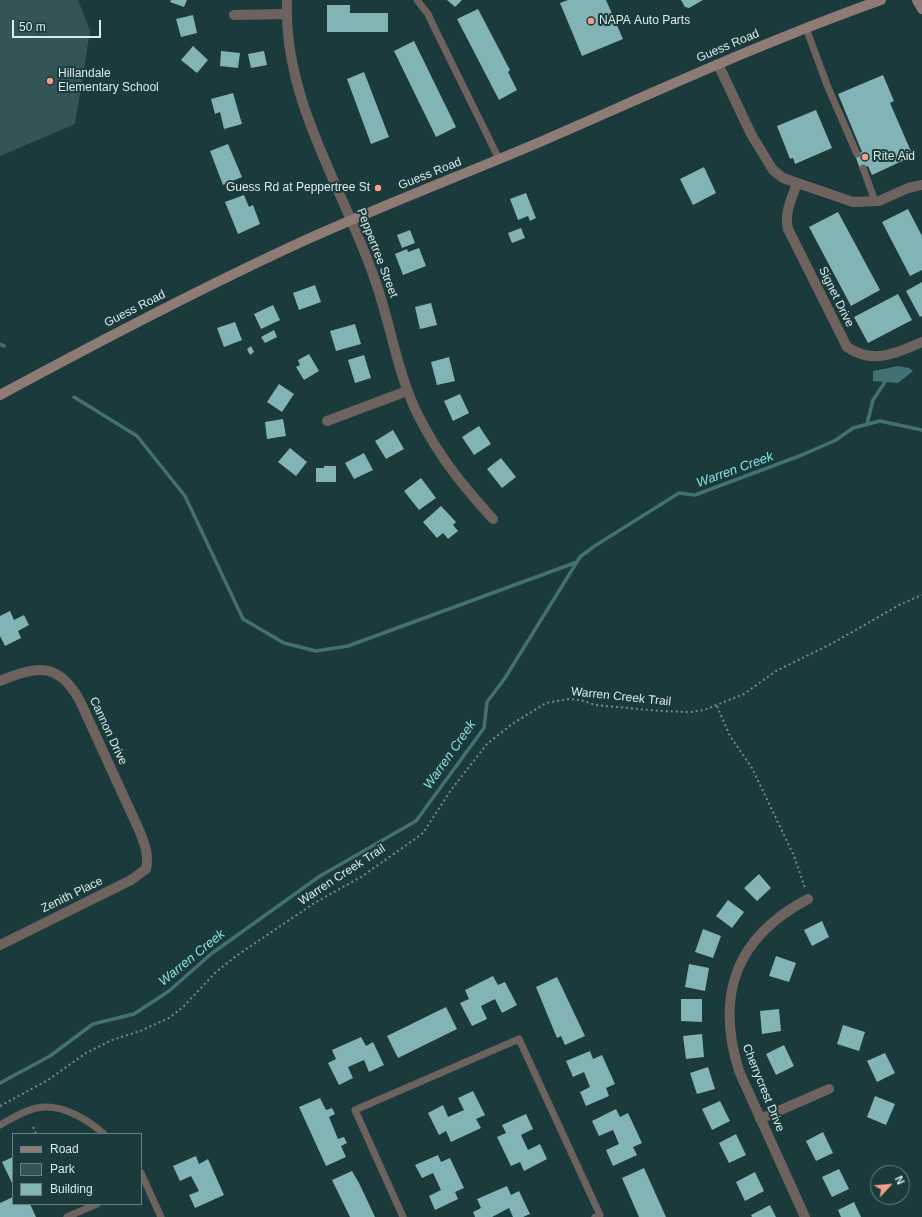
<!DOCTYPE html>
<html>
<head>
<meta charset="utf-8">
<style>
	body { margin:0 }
	#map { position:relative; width:922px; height:1217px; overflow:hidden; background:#1b3a3b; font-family:Arial,sans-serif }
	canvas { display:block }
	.legend { position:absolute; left:12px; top:1133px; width:130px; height:72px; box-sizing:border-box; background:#1b3a3b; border:1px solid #678182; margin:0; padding:5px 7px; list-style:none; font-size:12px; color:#daebec }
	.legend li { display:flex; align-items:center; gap:8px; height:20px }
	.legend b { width:20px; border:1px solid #678182 }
	.north { position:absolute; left:870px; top:1165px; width:40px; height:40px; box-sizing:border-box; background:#1b3a3b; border:1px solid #678182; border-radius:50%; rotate:64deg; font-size:11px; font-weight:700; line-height:16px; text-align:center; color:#daebec }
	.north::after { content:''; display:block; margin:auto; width:14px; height:18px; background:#f49e87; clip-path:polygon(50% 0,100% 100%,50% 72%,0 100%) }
	.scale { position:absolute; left:12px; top:20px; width:89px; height:18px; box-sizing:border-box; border:2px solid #daebec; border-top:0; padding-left:5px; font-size:12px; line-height:14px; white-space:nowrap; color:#daebec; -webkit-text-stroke:3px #1b3a3b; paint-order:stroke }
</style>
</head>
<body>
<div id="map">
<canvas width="922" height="1217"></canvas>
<ul class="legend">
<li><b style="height:5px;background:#8e7b76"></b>Road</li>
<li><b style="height:11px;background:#345556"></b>Park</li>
<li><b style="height:11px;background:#82b4b5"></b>Building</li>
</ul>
<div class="north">N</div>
<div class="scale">50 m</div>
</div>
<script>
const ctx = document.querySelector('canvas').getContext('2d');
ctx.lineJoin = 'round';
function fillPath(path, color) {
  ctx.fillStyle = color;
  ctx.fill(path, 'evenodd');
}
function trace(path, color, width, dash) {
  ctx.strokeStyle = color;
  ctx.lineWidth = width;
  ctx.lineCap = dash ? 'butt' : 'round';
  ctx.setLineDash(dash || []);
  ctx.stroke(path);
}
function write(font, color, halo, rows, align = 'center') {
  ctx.font = font + ' Arial,sans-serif';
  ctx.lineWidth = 4;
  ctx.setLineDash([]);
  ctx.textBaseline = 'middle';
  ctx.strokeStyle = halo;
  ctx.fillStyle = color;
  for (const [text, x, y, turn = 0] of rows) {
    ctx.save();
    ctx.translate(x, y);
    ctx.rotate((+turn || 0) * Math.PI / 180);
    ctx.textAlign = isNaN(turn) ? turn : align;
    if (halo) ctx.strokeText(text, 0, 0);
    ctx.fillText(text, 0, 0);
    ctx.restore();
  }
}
fillPath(new Path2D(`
	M0,0H78L90,31L75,124L0,156Z`), '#345556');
fillPath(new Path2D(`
	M898,366L909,368L913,371L898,383L873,381V371Z`), '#417173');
trace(new Path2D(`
	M0,344L4,346
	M74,397L137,436L185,496L243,619L284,643L316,651L348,646L577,562
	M867,424L873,400L885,382
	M0,1083L50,1056L93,1024L134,1014L169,991L211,954L320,876L416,821L484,728L487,702L505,678L580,557L593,547L679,493L695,495L802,455L836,440L853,428L880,421L922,430`), '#417173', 3.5);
fillPath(new Path2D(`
	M171,0H187L184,7L170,2Z
	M447,0H462L455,7Z
	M568,0H606L623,39L582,56L560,3Z
	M681,0H703L689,8L685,7Z
	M327,5H350V13H388V32H327Z
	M478,9L510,70L508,72L517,90L499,100L457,19Z
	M193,15L197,33L181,37L176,19Z
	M414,41L456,127L436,137L394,51Z
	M193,46L208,60L197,73L181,60Z
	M221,51L240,53L238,68L220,66Z
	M264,51L267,65L251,68L248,54Z
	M364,72L389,137L371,144L347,79Z
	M883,75L894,101L890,103L913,156L872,175L868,166L860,169L855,155L862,152L838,94Z
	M233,93L242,124L224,129L220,112L215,114L211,99Z
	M816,110L832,148L795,164L793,158L790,159L777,126Z
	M228,144L242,177L223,185L210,151Z
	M704,167L716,193L693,205L680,179Z
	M526,193L536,218L530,221L528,216L518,220L510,199Z
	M244,195L249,207L253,205L260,224L238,234L225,202Z
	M908,209L922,236V270L910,276L882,222Z
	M838,212L880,290L851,306L809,227Z
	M521,228L525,238L512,243L508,233Z
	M410,230L415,243L402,248L397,235Z
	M419,248L426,266L403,275L395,254L407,249L408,252Z
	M922,282V316L920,317L906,291Z
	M315,285L321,302L299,310L293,293Z
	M898,294L912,320L868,343L854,317Z
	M431,303L437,325L420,329L415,307Z
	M273,305L280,320L261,329L254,314Z
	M235,322L242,340L224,347L217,328Z
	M355,324L361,344L336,351L330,331Z
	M274,330L277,337L265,343L261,337Z
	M251,346L254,352L250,355L247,349Z
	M309,354L319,371L304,380L296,367L300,365L298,360Z
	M364,355L371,378L355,383L348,360Z
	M449,357L455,381L437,385L431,362Z
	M279,384L294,394L282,412L267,402Z
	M460,394L469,413L453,421L444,401Z
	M283,419L286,436L267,439L265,422Z
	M479,426L491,444L474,455L462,437Z
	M393,430L404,449L386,459L375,441Z
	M290,448L307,462L296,476L278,462Z
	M364,453L373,470L354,479L345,463Z
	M501,458L516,477L502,488L487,469Z
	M324,466H336V482H316V468H324Z
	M421,478L436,498L419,510L404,491Z
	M441,506L456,522L453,525L458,531L448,539L443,533L437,538L423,522Z
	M10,611L14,620L24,615L29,625L18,631L21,638L5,646L0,636V616Z
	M759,874L771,888L757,901L744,888Z
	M728,900L744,912L732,928L716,916Z
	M822,921L829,937L812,946L804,930Z
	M703,929L721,936L713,958L695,952Z
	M776,956L796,963L789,982L769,976Z
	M689,964L709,968L705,991L685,987Z
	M493,976L498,985L505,982L517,1005L502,1013L495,999L481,1006L487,1019L472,1026L460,1003L469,999L465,990Z
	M557,977L585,1036L565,1045L561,1036L557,1038L536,987Z
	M681,999H702V1022L681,1021Z
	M446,1007L457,1029L398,1058L387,1036Z
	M779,1009L781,1031L762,1034L760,1011Z
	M843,1025L865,1032L859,1051L837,1044Z
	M702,1034L704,1057L686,1059L683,1036Z
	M361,1037L366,1046L373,1042L384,1065L369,1072L364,1060L348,1067L353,1078L339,1085L328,1063L336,1059L332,1050Z
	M784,1045L794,1066L776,1075L766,1054Z
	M590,1051L593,1059L602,1055L615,1084L606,1088L609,1096L586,1106L580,1092L590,1087L584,1072L573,1077L566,1061Z
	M885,1053L895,1073L877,1082L867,1061Z
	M708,1067L715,1089L697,1094L690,1073Z
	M473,1091L485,1115L476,1119L481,1128L451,1142L446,1131L439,1135L428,1113L443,1105L448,1117L464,1110L458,1098Z
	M875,1096L895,1104L886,1125L867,1117Z
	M320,1098L326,1110L332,1108L335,1114L329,1117L338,1139L344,1137L347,1143L341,1146L346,1157L326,1166L299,1107Z
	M720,1101L730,1121L712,1130L702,1109Z
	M616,1109L620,1117L628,1113L642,1143L633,1147L637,1155L613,1166L606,1150L619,1144L613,1130L599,1136L592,1121Z
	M526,1114L533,1129L521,1135L528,1150L540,1144L547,1159L524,1171L520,1162L511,1166L497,1137L506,1133L502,1125Z
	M823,1132L833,1153L816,1161L806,1141Z
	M736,1134L746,1155L729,1163L719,1143Z
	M438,1155L441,1162L450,1158L464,1188L455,1192L458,1199L435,1210L429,1196L441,1190L433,1173L422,1178L415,1165Z
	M196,1156L199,1164L208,1159L224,1195L195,1208L189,1195L199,1191L191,1176L180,1181L173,1166Z
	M13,1157V1185L2,1162Z
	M644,1168L666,1217H639L622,1178Z
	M839,1169L849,1189L832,1197L822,1177Z
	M352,1171L359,1183L375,1217H350L332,1180Z
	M755,1172L764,1191L745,1201L736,1182Z
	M507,1186L511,1195L519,1191L530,1214L523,1217H513L509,1208L492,1217H475L473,1212L481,1208L477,1199Z
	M13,1197V1204H30L36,1217H0V1203Z
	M854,1202L861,1217H841L838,1210Z
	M770,1205L776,1217H752L751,1215Z`), '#82b4b5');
trace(new Path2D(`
	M717,706L730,736L752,768L794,856L805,888
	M0,1106L48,1080L86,1053L112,1040L140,1031L169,1018L182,1008L216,972L236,956L316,902L361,877L415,839L423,833L451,790L487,744L512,724L546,703L569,699L581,700L595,705L660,711L691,712L704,710L744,694L776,671L833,643L901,604L922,595
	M33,1127L36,1134`), '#738b8c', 2, [2, 3]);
trace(new Path2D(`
	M417,0L428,14L434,27L499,159
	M806,28L827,85L857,154
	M863,168L875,201
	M0,1125C11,1119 25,1110 37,1108C61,1103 87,1119 104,1134
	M141,1173L161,1217
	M67,1217L97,1204
	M403,1217L355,1110L519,1039L600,1215L595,1217`), '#6e625f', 7);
trace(new Path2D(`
	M287,0C283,101 343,187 375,280C391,325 397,374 419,417C440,458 463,486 493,519
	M234,15L286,14
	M718,64L751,134L773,170L783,178L853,202L879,201L908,188L922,185
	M797,183C792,198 784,213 788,229L847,347C874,365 896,353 922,342
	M327,421L407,391
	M0,681C36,665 59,662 80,701L140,832C145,845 149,855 146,869L131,880L0,945
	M760,1119L829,1089
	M805,1217L739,1071C715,994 736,937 808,899`), '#6e625f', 10);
trace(new Path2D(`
	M917,0L922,9
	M0,395C98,342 197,290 299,243C378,207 460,176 540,142C653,93 765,41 881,0`), '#8e7b76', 10);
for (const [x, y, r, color] of [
	[591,21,4,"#f49e87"],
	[50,81,4,"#f49e87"],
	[865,157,4,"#f49e87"],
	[378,188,4,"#f49e87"]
]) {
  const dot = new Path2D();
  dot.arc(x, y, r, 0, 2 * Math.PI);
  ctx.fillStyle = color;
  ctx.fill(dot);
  trace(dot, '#1b3a3b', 1.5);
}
write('12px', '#daebec', '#1b3a3b', [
	["NAPA Auto Parts",599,21],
	["Hillandale",58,74],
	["Elementary School",58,88],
	["Rite Aid",873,157],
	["Guess Rd at Peppertree St",370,188,"right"]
], 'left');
write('12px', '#daebec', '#1b3a3b', [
	["Guess Road",728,46,-23],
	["Guess Road",430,174,-22],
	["Peppertree Street",377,253,69],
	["Signet Drive",836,297,64],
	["Guess Road",135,309,-27],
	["Warren Creek Trail",621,697,6],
	["Cannon Drive",108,731,65],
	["Warren Creek Trail",342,875,-33],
	["Zenith Place",72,895,-26],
	["Cherrycrest Drive",763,1088,68]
]);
write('italic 13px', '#8ce1e4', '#1b3a3b', [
	["Warren Creek",735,470,-20],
	["Warren Creek",450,755,-55],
	["Warren Creek",192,958,-39]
]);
</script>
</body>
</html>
